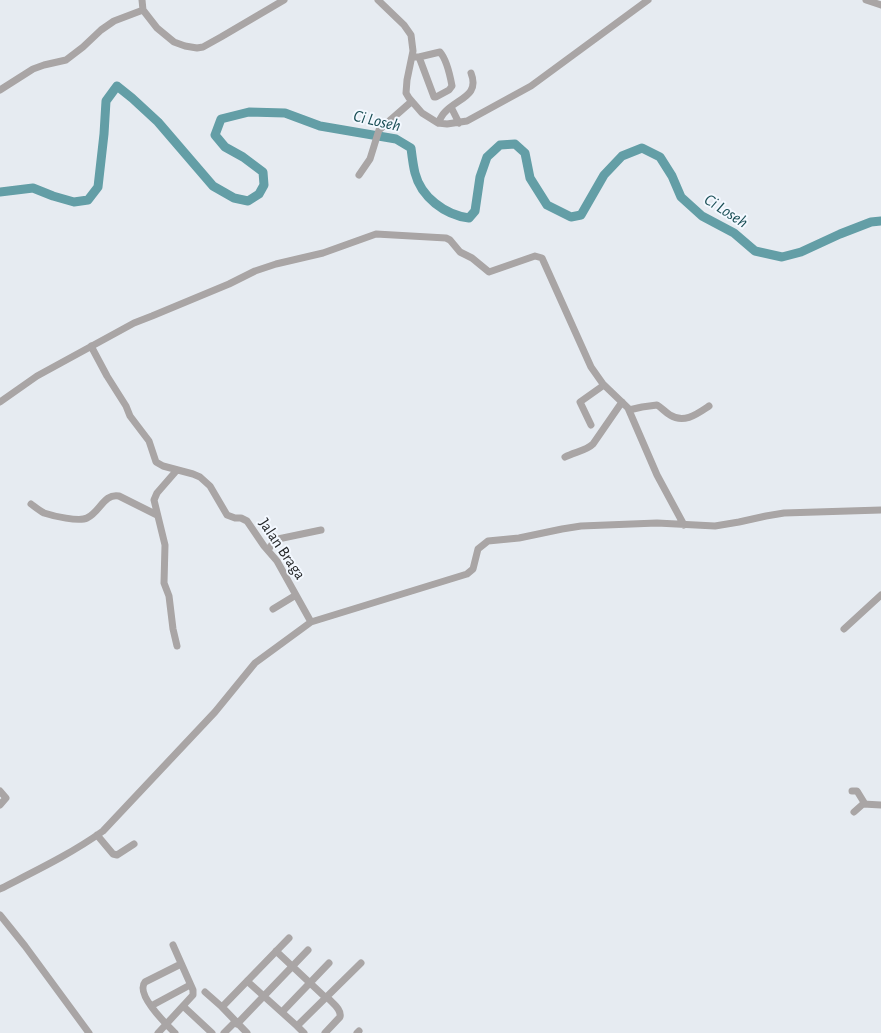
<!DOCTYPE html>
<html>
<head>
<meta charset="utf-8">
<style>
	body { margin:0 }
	canvas { display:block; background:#e6ebf1 }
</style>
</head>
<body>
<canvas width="881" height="1033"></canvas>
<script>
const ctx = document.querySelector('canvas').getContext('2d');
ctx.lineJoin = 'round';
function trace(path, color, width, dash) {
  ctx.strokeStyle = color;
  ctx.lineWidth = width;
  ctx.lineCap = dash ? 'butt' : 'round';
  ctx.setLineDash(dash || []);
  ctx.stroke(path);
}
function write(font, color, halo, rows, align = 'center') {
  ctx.font = font + ' "Alegreya Sans",sans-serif';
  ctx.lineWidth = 4;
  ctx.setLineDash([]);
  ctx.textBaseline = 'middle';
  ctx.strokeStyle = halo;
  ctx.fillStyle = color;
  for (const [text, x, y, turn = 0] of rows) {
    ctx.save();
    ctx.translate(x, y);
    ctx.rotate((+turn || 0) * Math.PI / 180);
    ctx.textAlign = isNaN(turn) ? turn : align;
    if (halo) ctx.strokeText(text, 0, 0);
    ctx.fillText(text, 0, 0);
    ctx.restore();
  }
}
trace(new Path2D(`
	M0,192L33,188L53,196L74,202L88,200L98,187L104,134L106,101L117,86L132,98L158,122L213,186L234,198L248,201L259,194L264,185L263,172L243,157L225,147L215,135L221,119L249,112L285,113L320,126L396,139L411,148C412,156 413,165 415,173C421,197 445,215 469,218L475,211L480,177L487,157L500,145L515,144L525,153L530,178L547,205L571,217L581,215L604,175L622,156L642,148L660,157L672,176L681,197L702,216L734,233L755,251L782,257L801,252L840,234L871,222L881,221`), '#639ea6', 9);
trace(new Path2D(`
	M142,0L143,10
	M378,0L404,25L411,35L413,51L407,80L406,93L409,98L422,113L438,123L447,124L467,121L531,86L648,0
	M866,0L881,5
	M412,57H419L440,52C447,60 450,75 452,86L449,90L436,97H434L419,57
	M0,90L33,69L44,65L66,60L83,47L101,30L114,21L143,10L157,28L174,42L185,46L197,48L203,47L221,37L284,0
	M451,107L459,123
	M438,123C440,119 442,115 445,112C458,98 480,96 471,73
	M359,175L370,159L379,130L411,102
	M91,346L107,376L126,406L130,416L149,441L156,462L163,466L193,474L200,477L210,486L227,515L235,518H241L247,521L264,546L277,561L311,622
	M0,402L37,376L134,323L152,316L229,284L255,271L276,264L323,253L376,234L446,238L450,240L460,252L472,258L489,272L535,256L542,258L591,367L603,384L628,408L657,475L684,525
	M629,410L642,407L657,405C662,408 665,412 670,415C684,424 697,414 709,406
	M591,425L580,402L604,385
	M565,457C574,452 586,451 593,444L622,402
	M177,470L157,493L154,500L165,545L164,583L169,596L173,629L177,646
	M31,504C35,507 40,511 44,513C53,516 79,522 87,518C100,512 104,493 119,496L157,515
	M268,550L273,543L278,539L321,530
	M273,609L296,595
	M844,629L881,595
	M0,791L6,798L0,805
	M852,791H857L865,804
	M854,812L863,804L881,805
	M97,835L113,854L117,855L134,844
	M0,889C35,871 71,854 103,831L215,712L255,663L311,622L467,574L473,569L478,549L488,541L519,538L562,529L581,526L657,523L715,526L739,522L766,516L784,513L881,510
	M0,915L25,946L89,1033
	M276,951L326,998
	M247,981L297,1026
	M205,992L222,1007
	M151,1006L190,985
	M183,1006L212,1033
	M282,1012L329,963
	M237,1024L308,950
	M158,1033L193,995V990L173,945
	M175,1033C166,1024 135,994 145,982L181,964
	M224,1033L235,1022
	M247,1033L222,1007L289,938
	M304,1033L297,1026L361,963
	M325,1033L340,1017C342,1009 332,1003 327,997
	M357,1033L359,1031`), '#a9a5a5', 7);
write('16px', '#242628', '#f3f8ff', [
	["Jalan Braga",282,549,56]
]);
write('italic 17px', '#1a4e55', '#f3f8ff', [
	["Ci Loseh",377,121,13],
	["Ci Loseh",726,211,33]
]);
</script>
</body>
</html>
